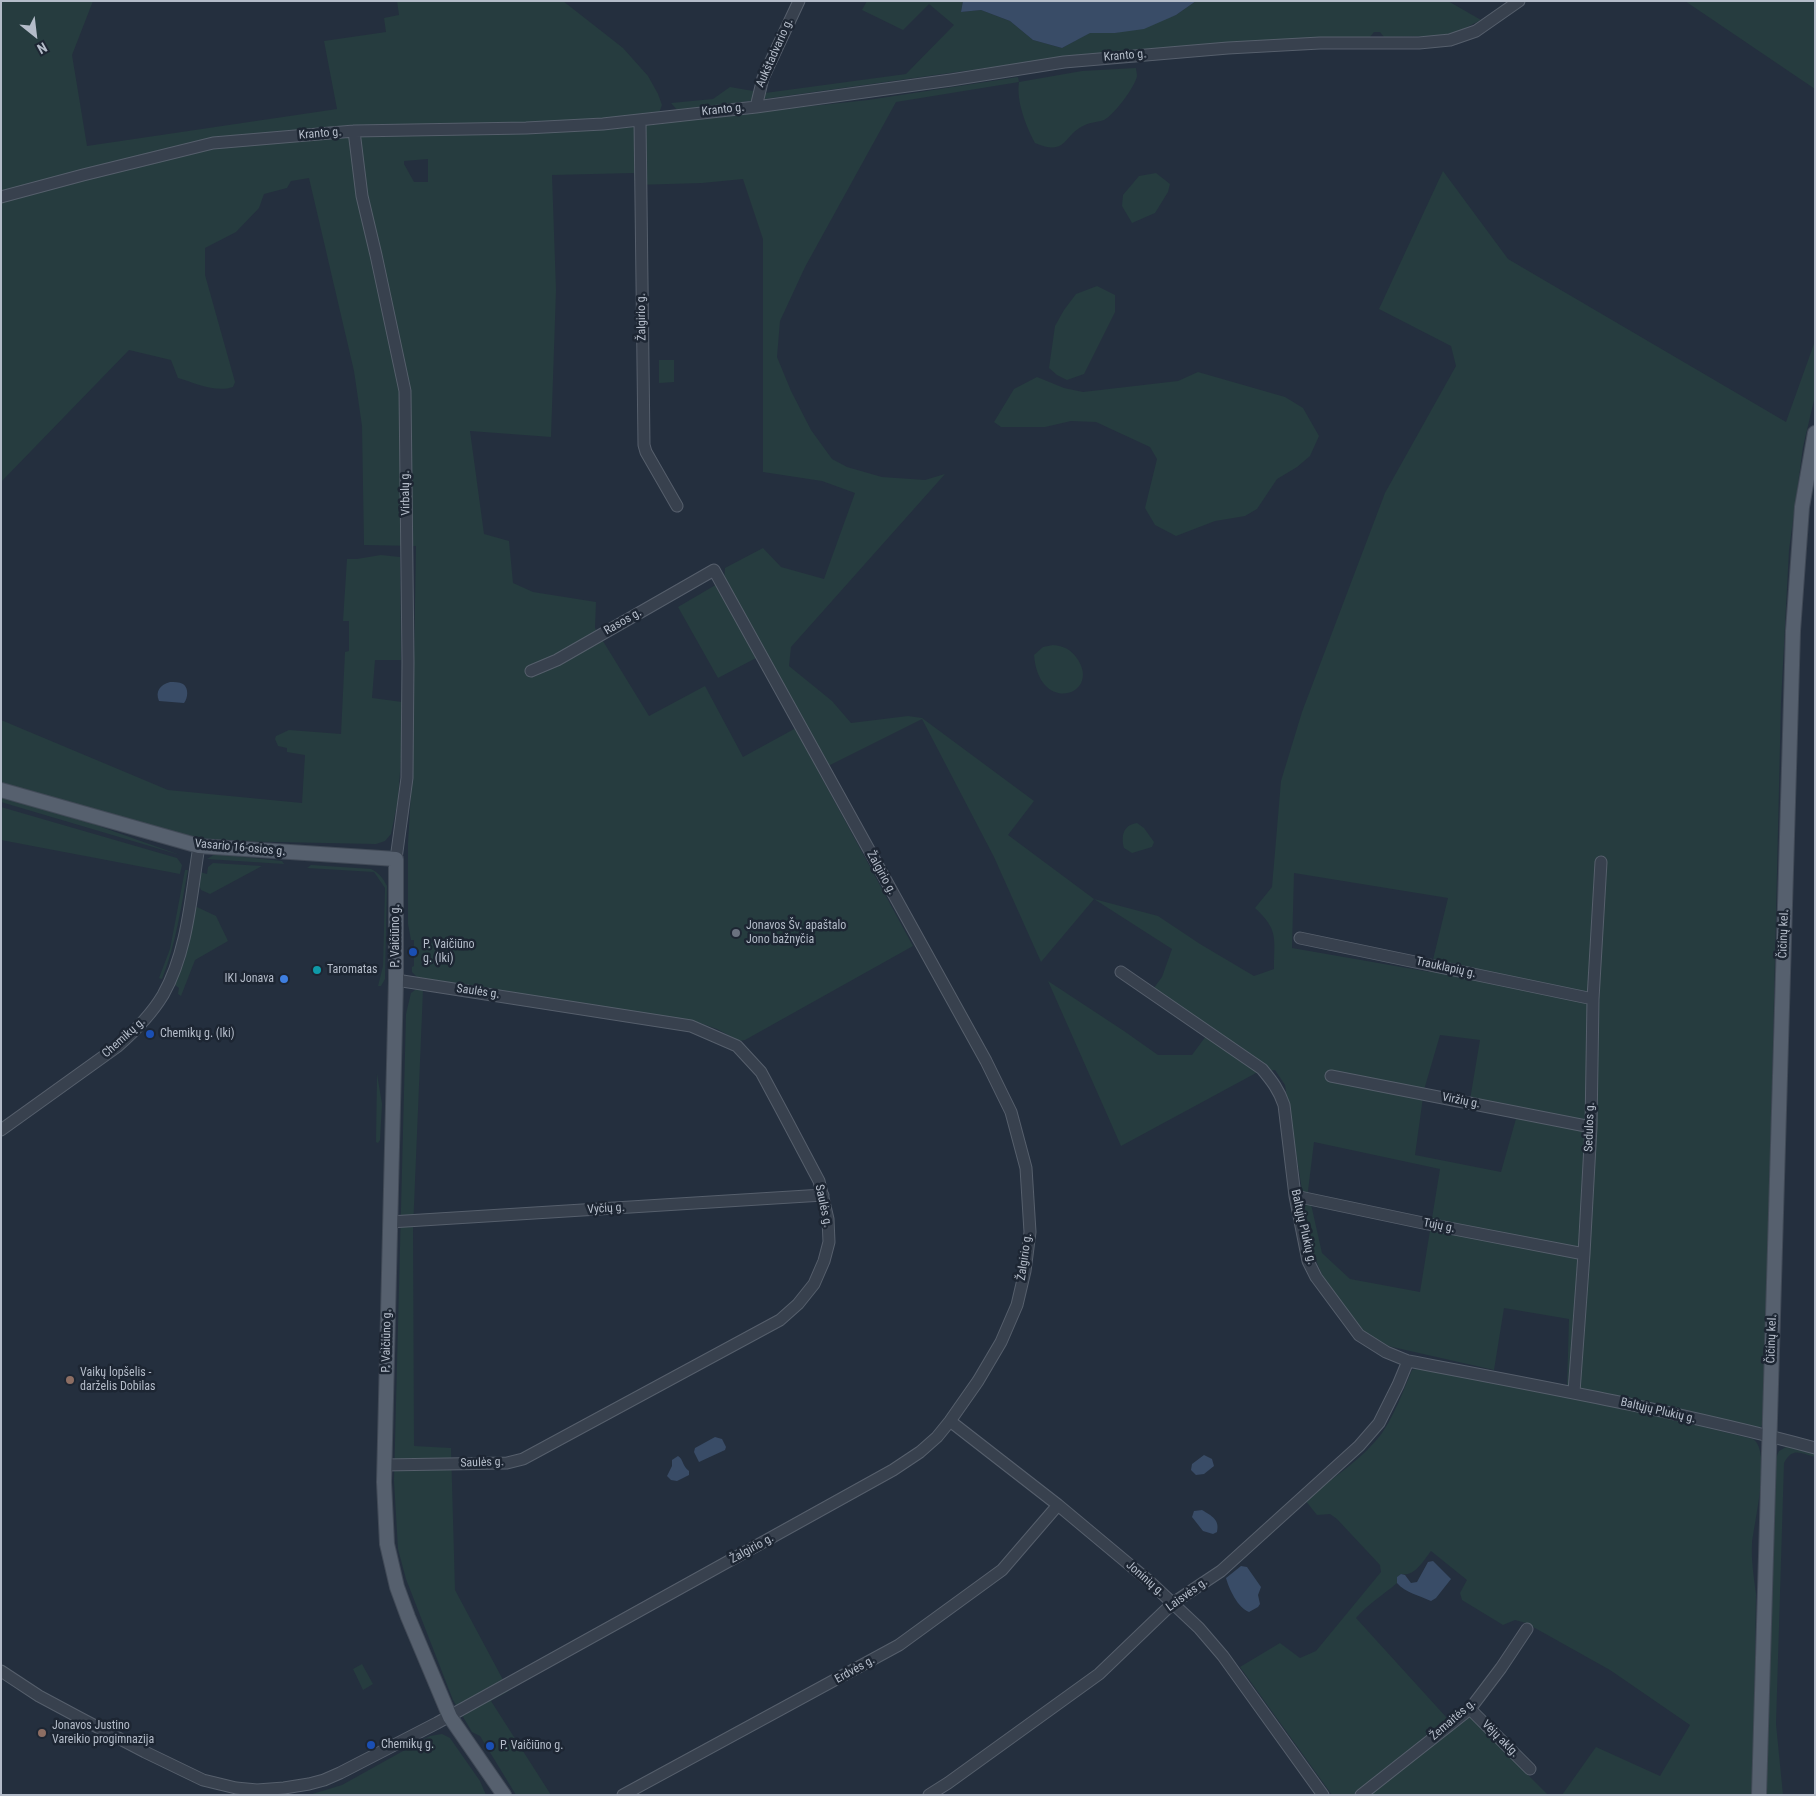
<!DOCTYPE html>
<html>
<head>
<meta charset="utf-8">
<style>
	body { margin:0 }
	#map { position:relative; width:1816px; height:1796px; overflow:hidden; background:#242f3e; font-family:"Roboto Condensed",sans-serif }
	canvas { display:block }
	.frame { position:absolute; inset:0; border:2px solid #b4bcc9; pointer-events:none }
	.north { position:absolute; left:10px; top:10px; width:50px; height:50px; -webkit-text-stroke:4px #1d2633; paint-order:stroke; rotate:151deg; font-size:14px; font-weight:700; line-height:20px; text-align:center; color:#b4bcc9 }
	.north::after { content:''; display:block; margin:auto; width:18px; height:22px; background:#b4bcc9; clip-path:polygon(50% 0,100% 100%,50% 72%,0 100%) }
</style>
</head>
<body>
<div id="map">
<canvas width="1816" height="1796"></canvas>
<div class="frame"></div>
<div class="north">N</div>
</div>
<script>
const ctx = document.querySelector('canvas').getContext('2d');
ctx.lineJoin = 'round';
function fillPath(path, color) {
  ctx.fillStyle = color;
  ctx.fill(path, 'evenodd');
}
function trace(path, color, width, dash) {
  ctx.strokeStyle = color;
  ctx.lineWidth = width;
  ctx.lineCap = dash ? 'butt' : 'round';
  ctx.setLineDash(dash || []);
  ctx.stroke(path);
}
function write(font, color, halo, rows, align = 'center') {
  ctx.font = font + ' "Roboto Condensed",sans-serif';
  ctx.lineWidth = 5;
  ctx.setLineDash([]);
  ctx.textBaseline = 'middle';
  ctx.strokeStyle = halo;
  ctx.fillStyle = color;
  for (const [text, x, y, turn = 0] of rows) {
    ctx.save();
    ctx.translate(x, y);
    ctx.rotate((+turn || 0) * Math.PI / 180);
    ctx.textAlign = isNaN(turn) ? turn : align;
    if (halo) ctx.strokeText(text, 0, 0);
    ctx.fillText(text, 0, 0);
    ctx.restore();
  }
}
fillPath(new Path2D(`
	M1,1H93L72,55L87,146L337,109L324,41L386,32L384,18L399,15L397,1H563L623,48L648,76L658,94L662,105L659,113L606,128L868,100L1018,77L1019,82L1082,71L1136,68C1136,71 1137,73 1137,76C1135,87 1114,115 1104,120C1098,122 1091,122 1085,125C1063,134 1068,157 1035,143C1026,126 1016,101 1019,82L896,102L805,267L780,321L777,357L791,391L811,430L832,459L847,467L882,477L925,480L945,474L791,647L789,666L832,701L851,723L908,716L922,718L1034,801L1008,835L1094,899L1158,916L1200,944L1254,976L1274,969C1274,938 1279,930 1255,908L1272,887L1281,781L1302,712L1385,493L1456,366L1451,346L1379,309L1443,171L1508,259L1786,422L1815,341V396L1803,447L1789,550L1781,702L1764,1422L1760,1428L1754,1429L1567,1386L1569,1319L1504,1308L1494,1370L1388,1346L1362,1331L1323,1277L1312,1251L1285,1085L1275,1070L1256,1073L1121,1146L1048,981L1124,1031L1158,1055H1192L1206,1036L1148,996L1162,977L1172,949L1094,899L1041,962L994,857L922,719L818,771L913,946L745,1040L739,1041L717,1029L697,1022L417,977L412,972V967L414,966V940H411L408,924V843L412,775L416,546L364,545L362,426L354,371L309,178L291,181L287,188L264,194L259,208L236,232L205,248V275L235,382L233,387C216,393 195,383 178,378L171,360L129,350L1,482ZM428,159V182H414L404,164V161ZM634,173L635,185L702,183L743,179L763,239V472L822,481L855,493L824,579L781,567L763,548L725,568L724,580L678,607L718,678L756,658L796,728L743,757L705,686L649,716L595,628L596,602L533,592L513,583L509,541L484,534L470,431L551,437L556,290L552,175ZM1294,873L1448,898L1430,972L1292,948ZM1440,1035L1480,1040L1470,1100L1519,1108L1501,1172L1415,1155L1424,1090ZM1314,1142L1440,1169L1420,1292L1350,1279L1322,1253L1308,1191Z
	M867,1H963L961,12L981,10L1010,21L1033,40L1062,48L1089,33H1115L1176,15L1196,1H1448L1481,20L1457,32L1437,36L1384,37L1380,32H1374L1370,37L1185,46L1086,54L678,111L671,103L713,99L730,87L765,93L906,74L954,25L929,4L903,30L862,10Z
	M1685,1H1815V89Z
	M1156,173L1170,184L1168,192L1155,213L1132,223L1122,206L1123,195L1139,176Z
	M1097,286L1115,295V312L1084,374L1067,380L1057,375L1049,368L1055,326L1064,310L1076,294Z
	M659,360H674V382L659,383Z
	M1198,372L1285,397L1303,408L1319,436L1310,456L1297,467L1277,479L1257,509L1245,516L1215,521L1176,536L1155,525L1145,508L1157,459L1150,447L1096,422L1071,421L1045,427H1001L994,422L1014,389L1037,377L1064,388L1083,392L1178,381Z
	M381,555L400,557L401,660H375L372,698L402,702L401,758L398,800L391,834L385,841L376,844L225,841C185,837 147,825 109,814C73,804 37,793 1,783V720L168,790L302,803L305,755L287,752V748L278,746L275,739L276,736L289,730L341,734L345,652L349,651V621H343L347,559H357Z
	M1053,645C1064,646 1070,649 1076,657C1104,694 1039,717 1034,655L1043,647Z
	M1,796L93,824L180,855L1,802Z
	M1,807L177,858L182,865L180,874L1,840Z
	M1137,823L1144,828L1154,842L1152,847L1132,853L1124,848C1121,836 1123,825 1137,823Z
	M215,854L282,861L284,864L207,859Z
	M213,863L262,866L210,894L201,890L199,885L200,872L207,874L208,867Z
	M311,865L371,869C379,873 383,878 387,886L385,979L381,986H378L383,966L385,888L374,872L307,868Z
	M185,870H188C181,907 176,944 162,979L159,978L170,949Z
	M197,907L216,916L228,941L195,960L181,996L178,994L179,988L175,985L185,959L195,908Z
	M415,990H423L413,1229L414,1446L451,1448L455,1590L509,1691L491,1701L551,1795H516L480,1736L472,1732L453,1700L406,1579L398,1549L394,1481L406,1014L411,993Z
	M377,1074L382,1104L380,1140L378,1143L376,1142Z
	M1426,1367L1594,1400L1753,1439C1772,1452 1754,1522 1752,1544C1751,1561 1754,1577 1756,1594L1753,1795H1562L1596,1747L1660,1776L1690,1725L1610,1670L1526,1623L1515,1620L1503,1625L1462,1600L1460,1593L1467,1580L1431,1551C1423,1561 1415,1577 1401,1574L1397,1577V1583C1383,1595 1368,1604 1356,1618L1456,1728L1470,1717L1548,1795H1332L1240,1667L1280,1643L1300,1658L1316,1651L1381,1572L1380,1565L1337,1519L1330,1514L1317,1515L1305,1500C1330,1480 1363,1459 1382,1433C1395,1414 1403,1391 1412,1370Z
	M1786,1447H1793L1815,1452V1457C1801,1453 1792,1447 1784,1463L1776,1724L1783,1795H1766L1776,1458L1779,1451Z
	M362,1664L373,1684L363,1690L353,1669Z
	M442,1734L450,1738L480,1781L486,1795H309L342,1785L430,1736Z`), '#263c3f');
fillPath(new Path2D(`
	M963,1H1196L1176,15L1144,29L1115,33H1090L1062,48L1033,40L1010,21L981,10L961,12Z
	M170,682C174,682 179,682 183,684C189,688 188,698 184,703L159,701C155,691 160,685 170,682Z
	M715,1437L722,1439L726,1447L725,1450L699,1462L694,1452L695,1448Z
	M1204,1455L1212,1459L1214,1466L1204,1474L1196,1475L1191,1470L1192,1464Z
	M678,1456C684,1460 682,1466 689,1471V1475L677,1481L671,1480L667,1476L672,1466V1460Z
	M1202,1510C1212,1516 1220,1520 1217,1532L1213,1534L1203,1531L1192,1517L1194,1511Z
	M1433,1561L1451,1579L1436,1598L1431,1601C1418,1595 1406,1593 1397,1583V1577L1401,1574L1405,1575L1411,1583L1417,1582L1428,1562Z
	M1241,1566L1247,1567L1261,1587L1258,1595L1260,1604L1258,1607L1249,1612C1238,1608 1229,1589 1226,1578Z`), '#394c67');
const minor = new Path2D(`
	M756,107L763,78L799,1
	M640,120L644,445L646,452L677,506
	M354,131L362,196L376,255L405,391L408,662L407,778L396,859
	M1,197L83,175L213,143L354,131L526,128L603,124L756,107L951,80L1064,62L1228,48L1320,43H1419L1450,40L1476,31L1519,1
	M1300,938L1593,999
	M1121,972L1262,1069C1272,1081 1279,1090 1284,1105L1295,1196L1308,1261L1316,1277L1359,1335L1386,1352L1408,1361C1544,1387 1681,1412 1815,1448
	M1331,1076L1591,1127
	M1,1130L118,1046C135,1031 151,1015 163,995C188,951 191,895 199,846
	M1295,1196L1423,1223L1584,1254
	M390,1222L823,1195
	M1574,1392L1584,1254L1591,1127L1593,999L1601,862
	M950,1421L1058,1505L1149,1581L1199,1628L1223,1656L1323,1795
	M384,1465L507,1463L523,1459L780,1320L798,1304L814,1284L824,1261L829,1242L828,1219L819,1181L783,1113L761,1072L737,1046L691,1026L396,980
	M1,1671L39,1696L82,1719L145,1752L203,1780L236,1788L257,1790L284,1788L309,1784L324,1780L340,1773L437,1723L893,1470L920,1452L937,1437L950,1421L978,1381L1001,1342L1017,1305L1025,1271L1030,1232L1026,1168L1011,1112L986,1061L714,570L557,660L531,671
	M1470,1709L1530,1769
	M623,1795L899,1645L1002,1570L1058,1505
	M929,1795L948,1783L1099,1674L1173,1603L1221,1571L1359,1446L1379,1423L1398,1385L1408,1361
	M1361,1795L1470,1709L1501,1668L1527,1629`);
const major = new Path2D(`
	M1,790L199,846L396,859V980L384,1482L387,1544L397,1587L408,1617L450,1717L504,1795
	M1759,1795L1793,631L1802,507L1815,433`);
trace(minor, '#565f6c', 13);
trace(major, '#414a57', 16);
trace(minor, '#38414e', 11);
trace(major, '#56606e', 14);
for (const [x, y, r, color] of [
	[736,933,5,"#6b7280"],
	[413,952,5,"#1a4fb4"],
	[317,970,5,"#0f9aa8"],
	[284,979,5,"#3f7fe0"],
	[150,1034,5,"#1a4fb4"],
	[70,1380,5,"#8d6e63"],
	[42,1733,5,"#8d6e63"],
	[371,1745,5,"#1a4fb4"],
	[490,1746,5,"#1a4fb4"]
]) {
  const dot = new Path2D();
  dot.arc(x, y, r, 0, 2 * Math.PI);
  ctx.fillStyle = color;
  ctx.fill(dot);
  trace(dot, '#1d2633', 2);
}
write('12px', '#b4bcc9', '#1d2633', [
	["Aukštadvario g.",775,53,-66],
	["Kranto g.",1125,56,-5],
	["Kranto g.",723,110,-6],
	["Kranto g.",320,134,-5],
	["Žalgirio g.",642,317,-91],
	["Virbalų g.",406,493,-91],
	["Rasos g.",623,622,-30],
	["Vasario 16-osios g.",240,848,5],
	["Žalgirio g.",881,873,61],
	["Čičinų kel.",1784,934,-88],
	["P. Vaičiūno g.",396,936,-90],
	["Trauklapių g.",1446,968,12],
	["Saulės g.",478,992,8],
	["Chemikų g.",124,1038,-42],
	["Viržių g.",1461,1101,11],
	["Sedulos g.",1590,1127,-88],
	["Saulės g.",823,1206,78],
	["Vyčių g.",606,1209,-4],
	["Tujų g.",1439,1226,11],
	["Baltųjų Plukių g.",1303,1227,77],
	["Žalgirio g.",1025,1257,-82],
	["Čičinų kel.",1772,1339,-88],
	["P. Vaičiūno g.",387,1341,-89],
	["Baltųjų Plukių g.",1658,1411,13],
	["Saulės g.",482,1463,-2],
	["Žalgirio g.",752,1549,-29],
	["Joninių g.",1145,1579,41],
	["Laisvės g.",1187,1595,-36],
	["Erdvės g.",855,1670,-29],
	["Žemaitės g.",1453,1720,-41],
	["Vėjų aklg.",1500,1739,45]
]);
write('12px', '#b4bcc9', '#1d2633', [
	["Jonavos Šv. apaštalo",746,926],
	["Jono bažnyčia",746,940],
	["P. Vaičiūno",423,945],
	["g. (Iki)",423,959],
	["Taromatas",327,970],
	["IKI Jonava",274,979,"right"],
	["Chemikų g. (Iki)",160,1034],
	["Vaikų lopšelis -",80,1373],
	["darželis Dobilas",80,1387],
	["Jonavos Justino",52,1726],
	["Vareikio progimnazija",52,1740],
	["Chemikų g.",381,1745],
	["P. Vaičiūno g.",500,1746]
], 'left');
</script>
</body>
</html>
